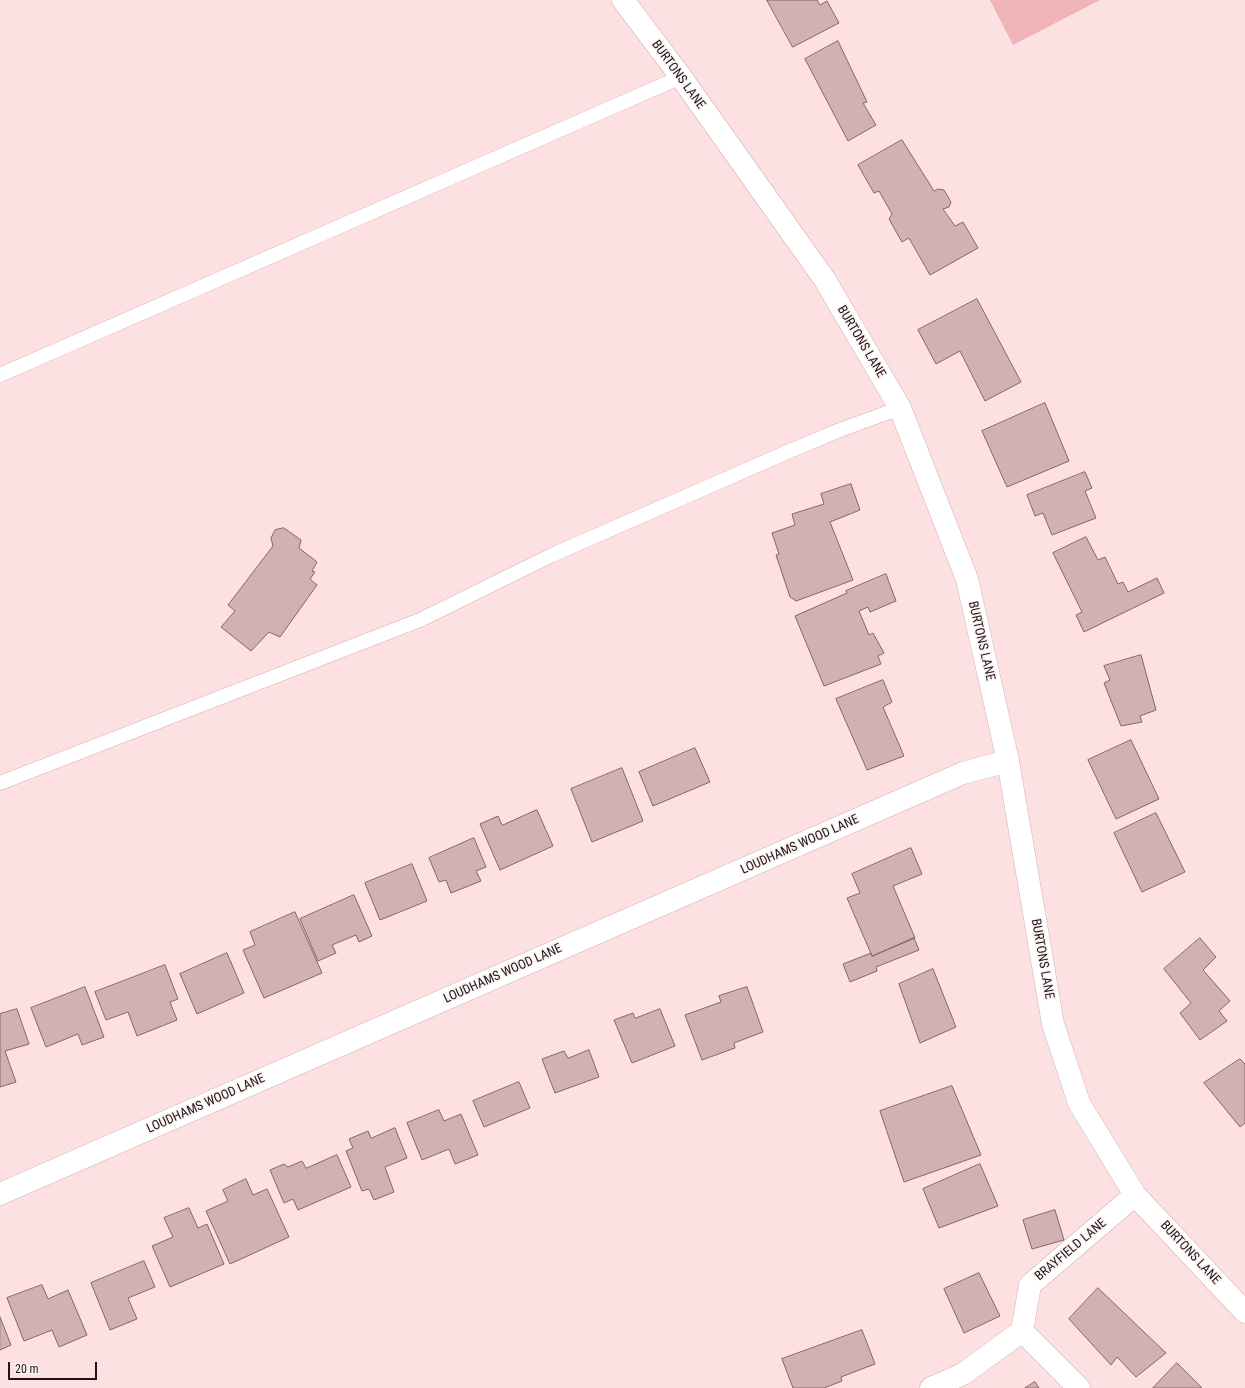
<!DOCTYPE html>
<html>
<head>
<meta charset="utf-8">
<style>
	body { margin:0 }
	#map { position:relative; width:1245px; height:1388px; overflow:hidden; background:#fde0e1; font-family:"Roboto Condensed",sans-serif }
	canvas { display:block }
	.scale { position:absolute; left:8px; top:1362px; width:89px; height:18px; box-sizing:border-box; border:2px solid #201415; border-top:0; padding-left:5px; font-size:12px; line-height:14px; white-space:nowrap; color:#201415; -webkit-text-stroke:3px #fbf3f3; paint-order:stroke }
</style>
</head>
<body>
<div id="map">
<canvas width="1245" height="1388"></canvas>
<div class="scale">20 m</div>
</div>
<script>
const ctx = document.querySelector('canvas').getContext('2d');
ctx.lineJoin = 'round';
function fillPath(path, color) {
  ctx.fillStyle = color;
  ctx.fill(path, 'evenodd');
}
function trace(path, color, width, dash) {
  ctx.strokeStyle = color;
  ctx.lineWidth = width;
  ctx.lineCap = dash ? 'butt' : 'round';
  ctx.setLineDash(dash || []);
  ctx.stroke(path);
}
function write(font, color, halo, rows, align = 'center') {
  ctx.font = font + ' "Roboto Condensed",sans-serif';
  ctx.lineWidth = 3;
  ctx.setLineDash([]);
  ctx.textBaseline = 'middle';
  ctx.strokeStyle = halo;
  ctx.fillStyle = color;
  for (const [text, x, y, turn = 0] of rows) {
    ctx.save();
    ctx.translate(x, y);
    ctx.rotate((+turn || 0) * Math.PI / 180);
    ctx.textAlign = isNaN(turn) ? turn : align;
    if (halo) ctx.strokeText(text, 0, 0);
    ctx.fillText(text, 0, 0);
    ctx.restore();
  }
}
fillPath(new Path2D(`
	M990,0H1100L1013,45Z`), '#efb4b7');
const building = new Path2D(`
	M767,0H817L820,5L827,1L839,23L793,47Z
	M838,41L867,102L863,103L876,125L848,141L805,59Z
	M902,140L934,191L938,189L944,190L951,202L949,207L943,209L955,226L963,222L978,248L930,275L909,238L902,242L889,219L892,214L879,191L874,193L858,165Z
	M977,299L1021,382L985,401L960,351L936,364L918,330Z
	M1045,403L1069,461L1007,487L982,431Z
	M1085,472L1092,488L1085,491L1096,518L1052,535L1043,513L1035,516L1027,495Z
	M851,484L860,510L830,522L853,580L796,601L790,597L776,555L779,554L772,533L795,525L792,514L824,504L821,494Z
	M284,528L301,540L299,548L317,562L312,571L315,572L310,579L317,585L280,637L269,632L251,651L221,627L235,611L228,605L273,546L271,538L275,530Z
	M1086,537L1098,560L1105,557L1118,584L1123,582L1128,592L1157,578L1164,593L1084,632L1076,615L1082,612L1053,553Z
	M886,574L896,601L870,612L868,607L859,611L869,635L873,633L884,653L878,656L881,664L824,686L795,616L847,593L846,591Z
	M1141,655L1156,710L1140,716L1142,722L1121,726L1104,683L1110,680L1104,666Z
	M883,680L892,702L883,707L904,756L867,770L836,699Z
	M1131,740L1159,799L1116,819L1088,760Z
	M695,748L710,782L653,806L639,772Z
	M622,768L643,821L592,842L571,789Z
	M537,810L553,846L500,870L480,824L498,816L502,825Z
	M1156,813L1185,872L1142,892L1114,833Z
	M474,838L486,867L476,871L481,881L451,893L446,880L439,882L429,858Z
	M911,848L922,874L893,886L915,938L872,956L847,898L860,893L852,874Z
	M412,864L427,901L380,920L365,883Z
	M354,895L372,936L359,942L356,935L332,945L336,953L318,961L300,919Z
	M295,912L322,973L264,998L243,950L255,945L250,932Z
	M914,938L919,950L876,967L877,971L850,982L843,964L871,953L872,956Z
	M1200,938L1216,957L1203,970L1230,1001L1219,1011L1227,1021L1200,1040L1180,1013L1191,1003L1164,969Z
	M227,953L244,993L197,1014L180,974Z
	M165,965L178,999L170,1002L177,1020L137,1036L128,1012L106,1020L95,992Z
	M933,969L956,1027L920,1043L899,984Z
	M85,987L104,1037L82,1045L78,1034L46,1047L31,1008Z
	M747,987L763,1032L734,1043L735,1048L702,1060L685,1015L721,1002L719,996Z
	M17,1009L29,1044L5,1051L16,1082L0,1087V1014Z
	M660,1009L675,1046L632,1063L614,1020L633,1013L635,1018Z
	M589,1050L599,1077L555,1093L542,1059L564,1051L568,1058Z
	M1240,1059L1245,1064V1123L1240,1127L1204,1083Z
	M519,1082L530,1108L484,1127L473,1101Z
	M952,1086L981,1155L904,1182L880,1111Z
	M439,1110L444,1121L461,1114L478,1155L455,1164L449,1149L422,1160L407,1123Z
	M395,1128L407,1158L385,1167L394,1192L374,1200L369,1189L362,1191L346,1151L353,1148L349,1139L368,1131L371,1138Z
	M337,1155L351,1187L298,1210L293,1199L284,1203L270,1170L284,1164L288,1167L302,1161L306,1168Z
	M980,1164L998,1206L939,1228L923,1189Z
	M246,1179L253,1195L267,1189L289,1237L230,1264L206,1211L228,1201L223,1190Z
	M189,1208L198,1228L207,1224L224,1264L170,1287L152,1246L173,1237L164,1218Z
	M1055,1210L1064,1240L1032,1249L1023,1220Z
	M144,1261L155,1287L128,1298L137,1319L110,1330L91,1283Z
	M979,1273L1000,1316L964,1333L944,1289Z
	M42,1285L48,1299L68,1290L87,1335L59,1347L52,1330L24,1341L7,1298Z
	M1098,1288L1166,1353L1136,1377L1117,1357L1111,1365L1069,1319Z
	M0,1317L11,1345L0,1350Z
	M862,1330L875,1364L841,1377L842,1381L824,1388H793L782,1359Z
	M1177,1363L1202,1388H1153Z
	M1035,1382L1039,1388H1025Z`);
fillPath(building, '#d3b1b2');
trace(building, '#856667', 1);
const service = new Path2D(`
	M0,375L681,77
	M0,783L420,620L552,555L785,453L840,430L900,408`);
const minor = new Path2D(`
	M623,0L681,77L825,280L900,408L967,579L1008,761L1053,1024L1079,1103L1135,1195L1245,1312
	M0,1194L963,773L1008,761
	M931,1388L963,1374L1022,1331
	M1079,1388L1022,1331L1030,1285L1135,1195`);
trace(service, '#d3b1b2', 15);
trace(minor, '#d3b1b2', 23);
trace(service, '#fff', 14);
trace(minor, '#fff', 22);
write('13px', '#201415', '#fbf3f3', [
	["BURTONS LANE",678,75,54],
	["BURTONS LANE",861,342,59],
	["BURTONS LANE",981,641,77],
	["LOUDHAMS WOOD LANE",800,845,-24],
	["BURTONS LANE",1042,959,80],
	["LOUDHAMS WOOD LANE",503,974,-24],
	["LOUDHAMS WOOD LANE",206,1104,-24],
	["BRAYFIELD LANE",1071,1250,-40],
	["BURTONS LANE",1190,1253,47]
]);
</script>
</body>
</html>
